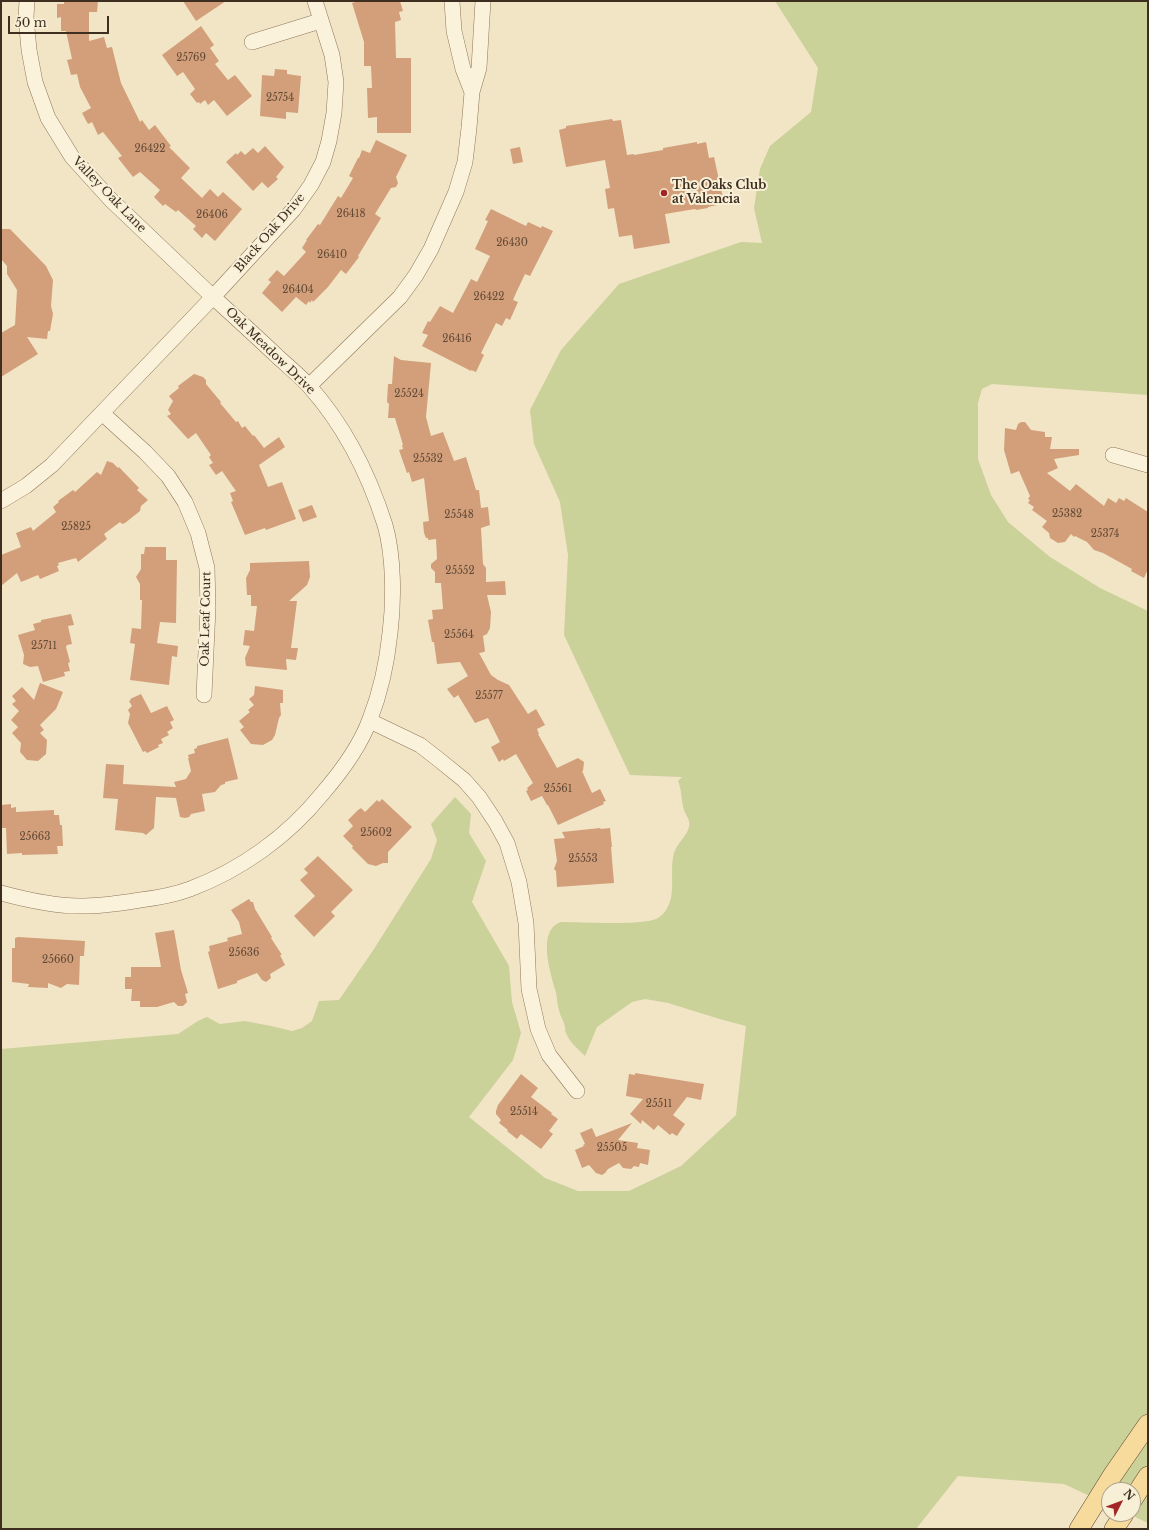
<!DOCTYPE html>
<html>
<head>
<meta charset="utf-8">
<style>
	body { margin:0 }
	#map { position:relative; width:1149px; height:1530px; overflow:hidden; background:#f1e5c6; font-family:"Libre Baskerville",serif }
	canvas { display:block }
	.frame { position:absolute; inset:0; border:2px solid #3e2e1f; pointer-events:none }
	.north { position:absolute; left:1101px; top:1482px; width:40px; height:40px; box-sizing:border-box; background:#f8efd7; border:1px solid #aea28d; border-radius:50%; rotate:48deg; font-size:11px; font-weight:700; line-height:16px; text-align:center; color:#3e2e1f }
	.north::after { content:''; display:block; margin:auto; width:14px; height:18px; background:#a22626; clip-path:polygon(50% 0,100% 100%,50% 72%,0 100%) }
	.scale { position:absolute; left:8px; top:16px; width:101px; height:18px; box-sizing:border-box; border:2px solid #3e2e1f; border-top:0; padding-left:5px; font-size:12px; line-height:14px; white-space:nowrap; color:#3e2e1f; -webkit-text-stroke:3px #f8efd7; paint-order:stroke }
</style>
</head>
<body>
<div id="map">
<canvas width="1149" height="1530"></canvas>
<div class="frame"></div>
<div class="north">N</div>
<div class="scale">50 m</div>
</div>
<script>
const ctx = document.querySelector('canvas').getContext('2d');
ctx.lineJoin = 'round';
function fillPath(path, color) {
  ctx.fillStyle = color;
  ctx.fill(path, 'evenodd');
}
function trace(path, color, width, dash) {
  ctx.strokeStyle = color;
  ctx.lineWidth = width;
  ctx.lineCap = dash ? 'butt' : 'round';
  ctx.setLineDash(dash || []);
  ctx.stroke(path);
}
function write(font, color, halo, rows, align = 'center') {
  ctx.font = font + ' "Libre Baskerville",serif';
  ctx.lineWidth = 4;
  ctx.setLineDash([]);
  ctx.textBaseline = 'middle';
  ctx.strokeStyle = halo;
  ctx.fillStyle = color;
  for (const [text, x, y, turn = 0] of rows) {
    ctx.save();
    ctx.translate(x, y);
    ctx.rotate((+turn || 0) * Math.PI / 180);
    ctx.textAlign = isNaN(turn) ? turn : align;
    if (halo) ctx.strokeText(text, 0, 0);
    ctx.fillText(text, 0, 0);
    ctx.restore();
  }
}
fillPath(new Path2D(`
	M775,1H1148V395L992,384L982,389L978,403V459L991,495L1008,522L1050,557L1100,588L1148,611V1523L1129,1514H1133V1490H1109V1505L1064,1484L958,1476L916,1529H1V1049L178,1034L198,1021L207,1017L220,1024L245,1021L271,1026L292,1031L302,1028L312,1021L319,1001L339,1000L372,952L431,859L437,840L431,824L455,797L471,814L469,833L486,861L472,902L509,966L512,1002L521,1033L513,1060L469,1117L545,1178L578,1191H629L681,1166L736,1115L746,1026L723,1020L668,1003L645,999L632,1002L597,1027L585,1056C578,1049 570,1043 566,1033C564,1029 566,1032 565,1027C564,1021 560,1016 559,1010C557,1004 557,998 556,992C551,975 536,930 561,922C580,922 645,926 658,918C665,914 669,906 671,898C674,884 670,867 674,853C677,843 687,836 689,827C691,820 686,816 684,810C681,800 682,790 678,781L682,777L630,775L564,635L568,555L560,502L534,444L530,410L561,350L619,284L741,242L762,243L754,208L760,169L770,146L811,112L818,68Z`), '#cad199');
fillPath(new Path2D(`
	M64,1H98L97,12H89V41L104,37L107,48L112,47L121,83L140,122L142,120L149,130L155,125L171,146L169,147L190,168L181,178L202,198L210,189L218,197L223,192L242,209L215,241L206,233L202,238L193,229L196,226L178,210L176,212L165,204L163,206L154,197L160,190L140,172L133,177L118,158L122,156L103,132L98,135L92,122L88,124L82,113L91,108L80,87L77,74L71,75L67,60L72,59L66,31H61V17L57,18V4H64Z
	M183,1H226L196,21Z
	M359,1H400L403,11L399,12L401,20L395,22L396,58H411V133H377V117L368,118L367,88H372L371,66H364V42L352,3Z
	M201,26L214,45L210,48L219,61L215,64L228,80L235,75L252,96L227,116L214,100L208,105L205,100L200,104L199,102L197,103L190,94L195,89L183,72L177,76L162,55Z
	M275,69L287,70V74L301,76L298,113L286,112V119L260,116L262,75L274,76Z
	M612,119L613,121L621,120L627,155L634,154V155L663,150V148L697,142V144L706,142L709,158L714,157L723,198L716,199L717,205L708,207V208L696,210L695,209L665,214L670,243L634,249L632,235L619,237L614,208L608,209L605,189L610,188L605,160L566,167L559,130L566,128V126Z
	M376,140L407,155L396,177L398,183L396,187L391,188L375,214L381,218L358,256L359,257L346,274L341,270L328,287L313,302L312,300L310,303L309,301L306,305L296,297L282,312L262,293L271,282L268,280L277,270L284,276L306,252L302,248L307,240H306L318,224L320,225L338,196L341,198L353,178L349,176L358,158H359L362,150L370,153Z
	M265,146L284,167L276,177L278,179L268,188L262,182L253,191L226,162L236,153L237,155L241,151L245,155L253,148L258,153Z
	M520,147L523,162L513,164L510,149Z
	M491,209L526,226L528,222L541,228L542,226L553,231L530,276L525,274L516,293L513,300L518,302L510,320L506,318L502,326L496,323L481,353L484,355L476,372L471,370V371L422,346L428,335L422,333L428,321L430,322L440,306L453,313L471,279L477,282L490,256L475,249L488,221L485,220Z
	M1,229H10L46,266L53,280L51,306L53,314L50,331H48L47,339L27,337L38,354L1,377V333L15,325L17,290L7,274V266L1,259Z
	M394,356L401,360L431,363L426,417L431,436L443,432L454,461L466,457L476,490H479L481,508L488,507L490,525L481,528L483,564L486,568V582L505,581L506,595H487L491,612L490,628L487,634L483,636L485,651L484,652L479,653L491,675L498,680L509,685L528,714L536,709L545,725L537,729L539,734H538L557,768L578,758L584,762L583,771H582L592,793L600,789L606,801L603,802L604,804L558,825L548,805H547L542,796L531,801L526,791L528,790L527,788L533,783L516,754L504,761L503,759L499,762L491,747L500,742L488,718L475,723L458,695L454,698L447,689L468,676L460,662L437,664L434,642H432L428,620L433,619L432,610L443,609L441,583H435V572L431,568V564L437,559L436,539L428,540V538H426L424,533L423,522L429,521L424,478L412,482L409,472L407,473L399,450L403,449L402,445H403L395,418H388L389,404L387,402L388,384H392Z
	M194,374L203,377L206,380V384L221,402L220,403L236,422L238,421L242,428L245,426L253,436L254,435L264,448L279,437L285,447L259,465L268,487L282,482L296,519L266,530L265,528L245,535L231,502L233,501L230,493L236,491L222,471L216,475L209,465L213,463L209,457L211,455L196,433L188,439L167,416L171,414L168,410L173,401L169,396L179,388L178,386Z
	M1021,422H1025L1031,430L1045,432V437H1052L1050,449H1079V455L1054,459L1058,468L1047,473L1070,491L1076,484L1104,506L1108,498L1116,503L1119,498L1124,501L1126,498L1148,512V569L1144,578L1131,571L1132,569L1103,553L1094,550L1087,542L1075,536L1074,537L1071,534L1065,542L1058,543L1050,538L1049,533L1042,527L1047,521L1032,510L1034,507L1028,503L1030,500L1028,499L1030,496L1019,471L1011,474L1004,450L1005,428L1016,430L1018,424Z
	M107,461L113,463L118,468L119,467L139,488L137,490L148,500L141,506L140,511L125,523L122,524L120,522L104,534L107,539L78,562L76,558L58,563L59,565L57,566L59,571L40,579L38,575L21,582L17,573L1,586V555L21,547L16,533L31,527L33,531L56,512L53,507L59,502L58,501L73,490L75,492L97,472L101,475Z
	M312,505L317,517L303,522L298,510Z
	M145,547H166V560H177L176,623L160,622L157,643L178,646L177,657L172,656L169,685L130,680L135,644L130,643L132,628L141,629L142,600H140V584L136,577L141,569V554H144Z
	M309,561L310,577L307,585L289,601H297L291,648H298L296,660L286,659L287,670L246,666L245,658L250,646L243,645L245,630L254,631L257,606H251V595H247L246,578L250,570V563Z
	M71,614L74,625L68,626L72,644L67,645L66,647L70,662L68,663L70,671L64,672L65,676L43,682L38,666L30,667L23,664L24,655L18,635L35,630L33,624L41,622V620Z
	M40,683L63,692L56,709L40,725L44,730L40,733L47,740L46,754L38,761L27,760L20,752L21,743L12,733L18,727L11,720L19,711L12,704L16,701L12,696L22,687L34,700Z
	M255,686L283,690V703H280L281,715L279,718L275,735L272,740L263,745L251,744L240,730L244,727L239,721L250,712L248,710L254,705L249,699L254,695Z
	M141,694L151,713L167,706L174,720L170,722L173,728L167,732L169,735L161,739L163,743L158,745L159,747L147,753L145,751L143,752L128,723L130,714L128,710L132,706L129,701L131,700L130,699Z
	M228,738L238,779L225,782V784L221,785L215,792L202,794L205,811L191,814L189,817L185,818L180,817L176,798L156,797L154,828L146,835L143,833L115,830L118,799L103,798L106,764L124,765L123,784L176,787L174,782L186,779L191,771L188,758H189L188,755L195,753L194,749L197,748V746Z
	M382,799L412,827L388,852V863H383L376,866L368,864L352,848L353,846L343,836L353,826L348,820L358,810L361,808L365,812L377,800L379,802Z
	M11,804V808L16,807V812L54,810V815H59L60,825H62L63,846H57L58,854L22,855V853L7,854L6,828H1V805Z
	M600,828L601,829L610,828L612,847H611L614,883L557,887L556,871L554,869L557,861L554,839L565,838L562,832Z
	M318,856L353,890L331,912L335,916L314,937L294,916L315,896L300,880L308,873L304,869Z
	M249,899L251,902H253L255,909L272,937L271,938L282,955H280L285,965L270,974L271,978L266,982L262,980L257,973L237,981V983L218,989L208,952L210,951L209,946L228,941L227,938L242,934L239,922L231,910Z
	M174,930L181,970L188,993L185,994L187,1002L183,1006H178L174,1002L157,1007H140V1001H131L132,989H125V977H131V967H161L155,933Z
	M18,937L85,941L84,956H80L79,985L67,984L61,988L48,983V988L28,987L29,984L12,982V948H15V938Z
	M635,1073L704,1084L701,1100L687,1097L673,1115L685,1124L677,1136L672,1133L670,1135L658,1125L654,1130L642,1120L641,1124L630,1114L643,1099L626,1096L629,1074L635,1075Z
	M521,1074L538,1088L531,1097L552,1113L551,1114L558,1119L549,1131L553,1134L541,1149L521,1134L517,1139L507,1131L508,1130L499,1123L501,1120L496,1114V1111L498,1105Z
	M632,1123L618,1140L638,1143L637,1148L650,1150L648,1165L640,1163L639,1167L634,1166L631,1169L623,1168L619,1163L608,1169L605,1173L602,1175L596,1173L589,1165L582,1168L575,1150L584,1146L583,1145L585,1144L580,1133L592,1128L596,1137Z`), '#d29f7a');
const minor = new Path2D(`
	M27,1L26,17L29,50L35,82L48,118L72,157L110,199L213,297L294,209L311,185L323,162L329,141L334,113L336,82L332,55L315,1
	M452,1L454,31L463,69L472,92
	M252,42L320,21
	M309,386L400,297L416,275L431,249L456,192L465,162L469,128L472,92L479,68L483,1
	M102,413L145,452L168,476L185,502L198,533L207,568L208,608L204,695
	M1113,455L1148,465
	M1,501L26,486L52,465L213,297C235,317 257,337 278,357C289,367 300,376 309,386C345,426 369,475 385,525C394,556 394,601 390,633C387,662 381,691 370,719C360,747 341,772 322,794C288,836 241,870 190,889C174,895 157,898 140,900C122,903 103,906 84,906C57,907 27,900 1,893
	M370,721L420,745L438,759L464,780L479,797L495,821L507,843L519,882L526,923L529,989L538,1029L549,1055L577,1091`);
const major = new Path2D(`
	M1133,1499L1148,1476
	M1079,1529L1112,1476L1148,1424
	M1114,1529L1124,1514`);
trace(minor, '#8f765a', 16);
trace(major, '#5c442e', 20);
trace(minor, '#fbf2db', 15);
trace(major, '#f6db9d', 19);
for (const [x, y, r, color] of [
	[664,193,4,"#a22626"]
]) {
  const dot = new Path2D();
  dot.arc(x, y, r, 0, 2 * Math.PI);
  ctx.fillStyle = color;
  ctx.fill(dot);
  trace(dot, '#f8efd7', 1.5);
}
write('10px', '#634a36', null, [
	["25769",191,58],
	["25754",280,98],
	["26422",150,149],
	["26418",351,214],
	["26406",212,215],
	["26430",512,243],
	["26410",332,255],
	["26404",298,290],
	["26422",489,297],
	["26416",457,339],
	["25524",409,394],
	["25532",428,459],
	["25382",1067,514],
	["25548",459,515],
	["25825",76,527],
	["25374",1105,534],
	["25552",460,571],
	["25564",459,635],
	["25711",44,646],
	["25577",489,696],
	["25561",558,789],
	["25602",376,833],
	["25663",35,837],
	["25553",583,859],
	["25636",244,953],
	["25660",58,960],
	["25511",659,1104],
	["25514",524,1112],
	["25505",612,1148]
]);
write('bold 12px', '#3e2e1f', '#f8efd7', [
	["The Oaks Club",672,186],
	["at Valencia",672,200]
], 'left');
write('12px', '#3e2e1f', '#f8efd7', [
	["Valley Oak Lane",109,195,46],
	["Black Oak Drive",270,233,-49],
	["Oak Meadow Drive",270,351,44],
	["Oak Leaf Court",206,619,-89]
]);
</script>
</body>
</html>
